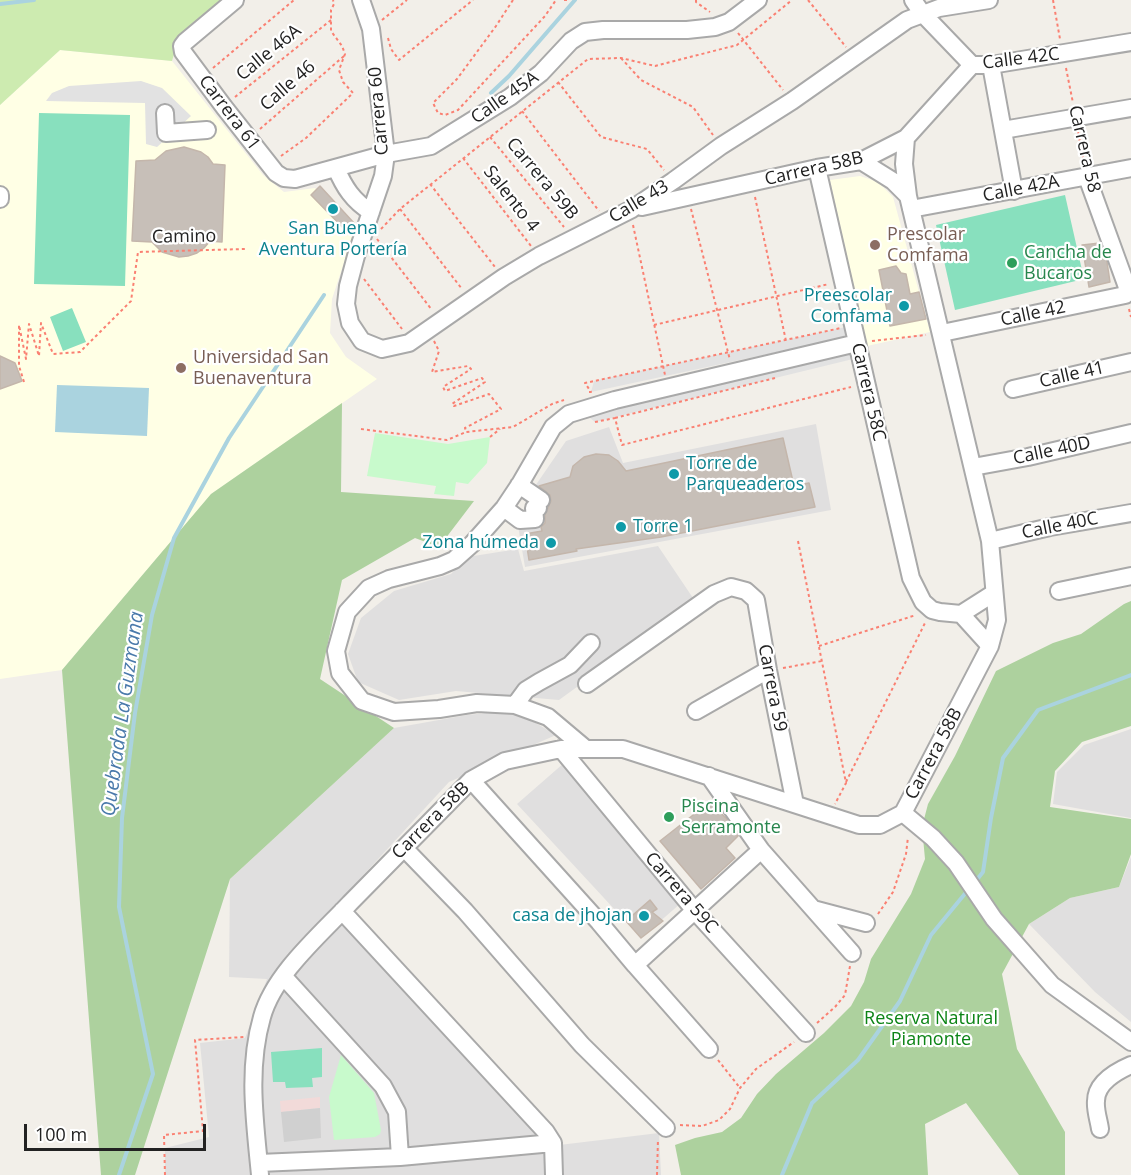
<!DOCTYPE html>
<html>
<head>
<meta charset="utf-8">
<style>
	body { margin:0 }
	#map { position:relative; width:1131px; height:1175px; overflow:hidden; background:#f2efe9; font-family:"Open Sans",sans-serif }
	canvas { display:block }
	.scale { position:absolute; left:24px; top:1124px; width:182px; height:27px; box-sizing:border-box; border:3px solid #222; border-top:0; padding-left:8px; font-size:18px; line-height:21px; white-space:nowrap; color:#222; -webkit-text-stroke:4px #fff; paint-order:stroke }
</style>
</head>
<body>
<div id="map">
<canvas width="1131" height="1175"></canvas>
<div class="scale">100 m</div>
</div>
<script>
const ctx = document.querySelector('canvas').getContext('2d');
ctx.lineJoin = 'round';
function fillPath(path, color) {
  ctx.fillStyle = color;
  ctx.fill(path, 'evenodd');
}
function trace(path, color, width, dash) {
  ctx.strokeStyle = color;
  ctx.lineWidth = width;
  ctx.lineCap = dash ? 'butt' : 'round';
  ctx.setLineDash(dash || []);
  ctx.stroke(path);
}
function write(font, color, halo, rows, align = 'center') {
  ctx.font = font + ' "Open Sans",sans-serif';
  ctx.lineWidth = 4.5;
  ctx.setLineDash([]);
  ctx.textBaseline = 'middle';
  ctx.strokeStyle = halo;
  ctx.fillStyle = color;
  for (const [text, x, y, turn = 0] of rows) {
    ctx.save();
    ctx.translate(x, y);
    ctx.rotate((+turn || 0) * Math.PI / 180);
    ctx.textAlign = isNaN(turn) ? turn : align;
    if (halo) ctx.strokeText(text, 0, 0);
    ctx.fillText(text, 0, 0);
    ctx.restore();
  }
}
fillPath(new Path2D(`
	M816,424L831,510L525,567L518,526L531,492L566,441L609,427L623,463Z
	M658,546L695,601L559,700L456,691L399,700L358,682L348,654L361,618L394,591L451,574L467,557L518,549L524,571Z
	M514,710L556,735L449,782L277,969L335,916L545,1136L551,1146L659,1133L661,1175H165V1148L209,1137L200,1043L245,1038L267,979L229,977L230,879L394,728L467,715Z
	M1131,729V818L1053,804L1057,772L1084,745Z
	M564,763L681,903L641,938L517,804Z
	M1131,857V1022L1095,992L1029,924L1070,898L1119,887Z`), '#e0dfdf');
fillPath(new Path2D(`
	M320,1097V1108L281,1112L280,1101Z`), '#f2dad9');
fillPath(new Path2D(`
	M60,50L172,61L263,175L284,192L315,188L354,232L332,299L330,333L346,357L377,379L211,494L62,670L0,679V105Z
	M860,176L878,182L893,197L930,332L867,346L830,180Z`), '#ffffe5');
fillPath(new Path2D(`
	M320,1108L321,1138L284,1142L281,1112Z`), '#d0d0d0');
fillPath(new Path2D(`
	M0,0H221L179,37L172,61L60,50L0,105Z`), '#cdebb0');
fillPath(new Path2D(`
	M342,403L341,492L474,501L439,547L415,538L342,580L320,679L394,728L230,879L135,1175H101L62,670L211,494Z
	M1131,601V726L1082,742L1055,771L1050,807L1131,819V854L1119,887L1070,898L1029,924L1002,974L1017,1049L1065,1132V1175H1019L966,1103L925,1124L928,1175H681L675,1145L695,1138L722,1132L741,1118L757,1094L776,1074L824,1033L851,1006L864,982L871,959L911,894L925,859L922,827L928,804L955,756L996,671L1053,643L1081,634L1124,604Z`), '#add19e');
fillPath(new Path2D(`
	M375,433L448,444L490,437L487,463L468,484L456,482L454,496L434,494L436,486L367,476Z
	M341,1055L374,1093L381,1130L380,1134L375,1137L334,1140L329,1097Z`), '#c8facc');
fillPath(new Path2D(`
	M39,113L130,115L125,286L34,284Z
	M1065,195L1084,279L955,310L936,225Z
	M72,308L86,342L63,351L50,317Z
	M322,1048V1077L312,1078L313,1087L286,1088L285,1082H273L271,1052Z`), '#88e0be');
fillPath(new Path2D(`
	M141,81L162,88L191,116L157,147L146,144L145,103L46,101L52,93L69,86Z
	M846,327L847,337L591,392L594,381Z
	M850,345L853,359L595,422L589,417L592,407Z`), '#e2e2e2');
fillPath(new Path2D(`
	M57,385L149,388L147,436L55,432Z`), '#aad3df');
trace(new Path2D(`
	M0,4L34,0
	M491,93L509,76L575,0
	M975,882L983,872L991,818L1003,758L1038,710L1131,675
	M119,1175L153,1074L119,907L122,818L135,713L152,615L174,538L229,438L324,295
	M782,1175L812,1103L858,1060L900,1001L931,935L968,890`), '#aad3df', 4);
const building = new Path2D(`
	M184,147L201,152L208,157L213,164L225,165L222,242L210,241L204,248L197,253L188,256L179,257L162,252L152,242L132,241L136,161L155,160L166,151Z
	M320,186L354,223L346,231L311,195Z
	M1100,243L1107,262L1110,282L1089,287L1082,245Z
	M896,266L901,273L906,274L910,294L919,292L926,319L890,326L879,270Z
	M0,356L15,363L22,381L0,389Z
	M783,438L794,486L809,483L815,507L661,537L576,549L577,551L529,560L525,534L542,531L541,527L545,523V515L551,501L550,495L539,486L570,477L573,466L584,457L596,454L609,455L618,461L626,471Z
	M708,801L726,818L738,836L726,848L735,858L701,889L660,841L702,808Z
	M650,900L657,909L652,912L663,921L641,938L626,921Z`);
fillPath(building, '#c7bfb8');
trace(building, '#c4b6ab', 1.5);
const minor = new Path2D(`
	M235,0L185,42L182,46L183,52L224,107L276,173L284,178L295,179L386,154L431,146L510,97L541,73L571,41L585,32L603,30H687L715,27L729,22L758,0
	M361,0L371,29L386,154L383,176L356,256L348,286L346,304L350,323L362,341L382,349L409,343L504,277L539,256L632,209L673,181L721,146L792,101L907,20L939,8L989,0
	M913,0L922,13L972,65
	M991,65L1014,191
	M165,113L166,133L207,130
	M1003,130L1131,108
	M861,161L893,181L908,196
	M336,168C344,187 353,201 371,212
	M817,168L911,578L923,602L932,610L940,612L961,614L994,593
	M0,195V199
	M642,207L817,168L861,161L906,138L972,65H991L1131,42
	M911,209L1131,168
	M942,333L1125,295L1127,287L1087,177
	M1013,389L1131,362
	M973,467L1028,457L1131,433
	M519,485L541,500
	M504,508L520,520L535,519L534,508H538
	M990,541L1050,527L1131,513
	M1059,591L1131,576
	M961,614L990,646
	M587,684L714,594L731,587L746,591L756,600L768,670L795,804
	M515,705L526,690L539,682L570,665L591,643
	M696,711L768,670
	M561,749L695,911L806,1033
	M586,749L548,717L515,705L477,703L439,709L394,712L362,701L340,673L336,651L347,612L369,588L389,579L440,566L454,560L472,544L504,508L520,484L553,427L569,414L615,400L857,343
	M709,776L761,850L852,953
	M471,780L599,922L635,965L709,1049
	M903,813L933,838L956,863L994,919L1052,985L1131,1042
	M404,848L465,911L582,1045L666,1128
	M813,909L866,923
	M342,911L546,1132L553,1143L554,1175
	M635,965L761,850
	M284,977L383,1086L397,1112L400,1157
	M1100,1129C1099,1121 1095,1110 1096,1101C1096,1083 1117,1071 1131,1065
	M259,1163L400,1157L553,1143
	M260,1175C255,1122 247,1069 262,1017C274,974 320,935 350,903C390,862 431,821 471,780L505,761L561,749H623L859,825H880L903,813L990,646L997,620L990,541L908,196L904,164L906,138`);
trace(minor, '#a9a9a9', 20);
trace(new Path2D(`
	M513,0L496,26L457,79L433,103L438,113L445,115L458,110L545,16L556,0
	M564,0H569
	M696,0V2L710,12
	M808,0L846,47
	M1053,0L1060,39
	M382,20L407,0
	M738,33L783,90
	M388,38L391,49L399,60L473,0
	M621,58L641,80L693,107L713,135
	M213,68L294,0
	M1066,68L1073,103
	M558,82L601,137L647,149L664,170
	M235,97L331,20
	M522,111L599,211
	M260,129L344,56
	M1078,132L1084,162
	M490,137L564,227
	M281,156L306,138L353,93L343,82L339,70L345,54L342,46L331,31V10L334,4L333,0
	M463,158L531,246
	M430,184L495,267
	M755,197L786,341
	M400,209L462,289
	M691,209L730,360
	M633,225L665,375
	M381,229L400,209L588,59L621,58L655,66L737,45L792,0
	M377,239L432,310
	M364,279L402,329
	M1129,309L1131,317
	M654,325L829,284
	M434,341L439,351L432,372L468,366L471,369L443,387L445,391L482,378L485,382L452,404L454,406L489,394L501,409L465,428L466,432L513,427L552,404L564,400
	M872,341L926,335
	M24,382L19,366V325L26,359L29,324L39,356L41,323L53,354L80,352L131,301L138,252L246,249
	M589,392H591L585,383L841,328
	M615,418L775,378
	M595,422L615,418L622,445L851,387
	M361,429L447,440L466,432
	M490,437L500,429
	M798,541L846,783L835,804
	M819,646L916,615
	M783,668L822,661
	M846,782L925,623
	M878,914L893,892L906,854L908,837
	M817,1023L835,1007L845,995L850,966
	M718,1060L740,1088
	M680,1125L702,1126L719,1120L730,1109L740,1088L756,1069L794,1042
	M165,1175L164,1135L203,1131L195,1040L244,1037
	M657,1175L658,1139`), '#fa8072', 2, [3, 3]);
trace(minor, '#fff', 16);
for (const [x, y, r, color] of [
	[333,209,6,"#0f9aa8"],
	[875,245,6,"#8d6e63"],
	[1012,263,6,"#2e9e5b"],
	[904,306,6,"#0f9aa8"],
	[181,368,6,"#8d6e63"],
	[674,474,6,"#0f9aa8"],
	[621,527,6,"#0f9aa8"],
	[551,543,6,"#0f9aa8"],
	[669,817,6,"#2e9e5b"],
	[644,916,6,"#0f9aa8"]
]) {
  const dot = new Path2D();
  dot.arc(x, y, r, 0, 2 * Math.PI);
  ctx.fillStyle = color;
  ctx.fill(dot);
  trace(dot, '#fff', 2);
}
write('18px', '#222', '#fff', [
	["Calle 46A",269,53,-39],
	["Calle 42C",1021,59,-7],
	["Calle 46",288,86,-41],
	["Calle 45A",505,98,-35],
	["Carrera 60",379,111,-95],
	["Carrera 61",229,113,53],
	["Carrera 58",1084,149,77],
	["Carrera 58B",814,169,-13],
	["Carrera 59B",542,179,50],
	["Calle 42A",1021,189,-11],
	["Salento 4",511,199,52],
	["Calle 43",639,202,-31],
	["Camino",184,237,-1],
	["Calle 42",1033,314,-12],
	["Calle 41",1072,375,-13],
	["Carrera 58C",868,392,77],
	["Calle 40D",1052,451,-12],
	["Calle 40C",1060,526,-11],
	["Carrera 59",772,688,79],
	["Carrera 58B",934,754,-62],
	["Carrera 58B",431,821,-45],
	["Carrera 59C",681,893,49]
]);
write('18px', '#0d838f', '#fff', [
	["San Buena",333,229,"center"],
	["Aventura Portería",333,250,"center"],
	["Preescolar",892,296],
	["Comfama",892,317],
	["Torre de",686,464,"left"],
	["Parqueaderos",686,485,"left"],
	["Torre 1",633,527,"left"],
	["Zona húmeda",539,543],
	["casa de jhojan",632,916]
], 'right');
write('18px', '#785e54', '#fff', [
	["Prescolar",887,235],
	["Comfama",887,256],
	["Universidad San",193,358],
	["Buenaventura",193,379]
], 'left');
write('18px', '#27864d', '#fff', [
	["Cancha de",1024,253],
	["Bucaros",1024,274],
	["Piscina",681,807],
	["Serramonte",681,828]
], 'left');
write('18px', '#0c8416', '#fff', [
	["Reserva Natural",931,1019],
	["Piamonte",931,1040]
]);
write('italic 20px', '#4a7aab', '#fff', [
	["Quebrada La Guzmana",123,714,-82]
]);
</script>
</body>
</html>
